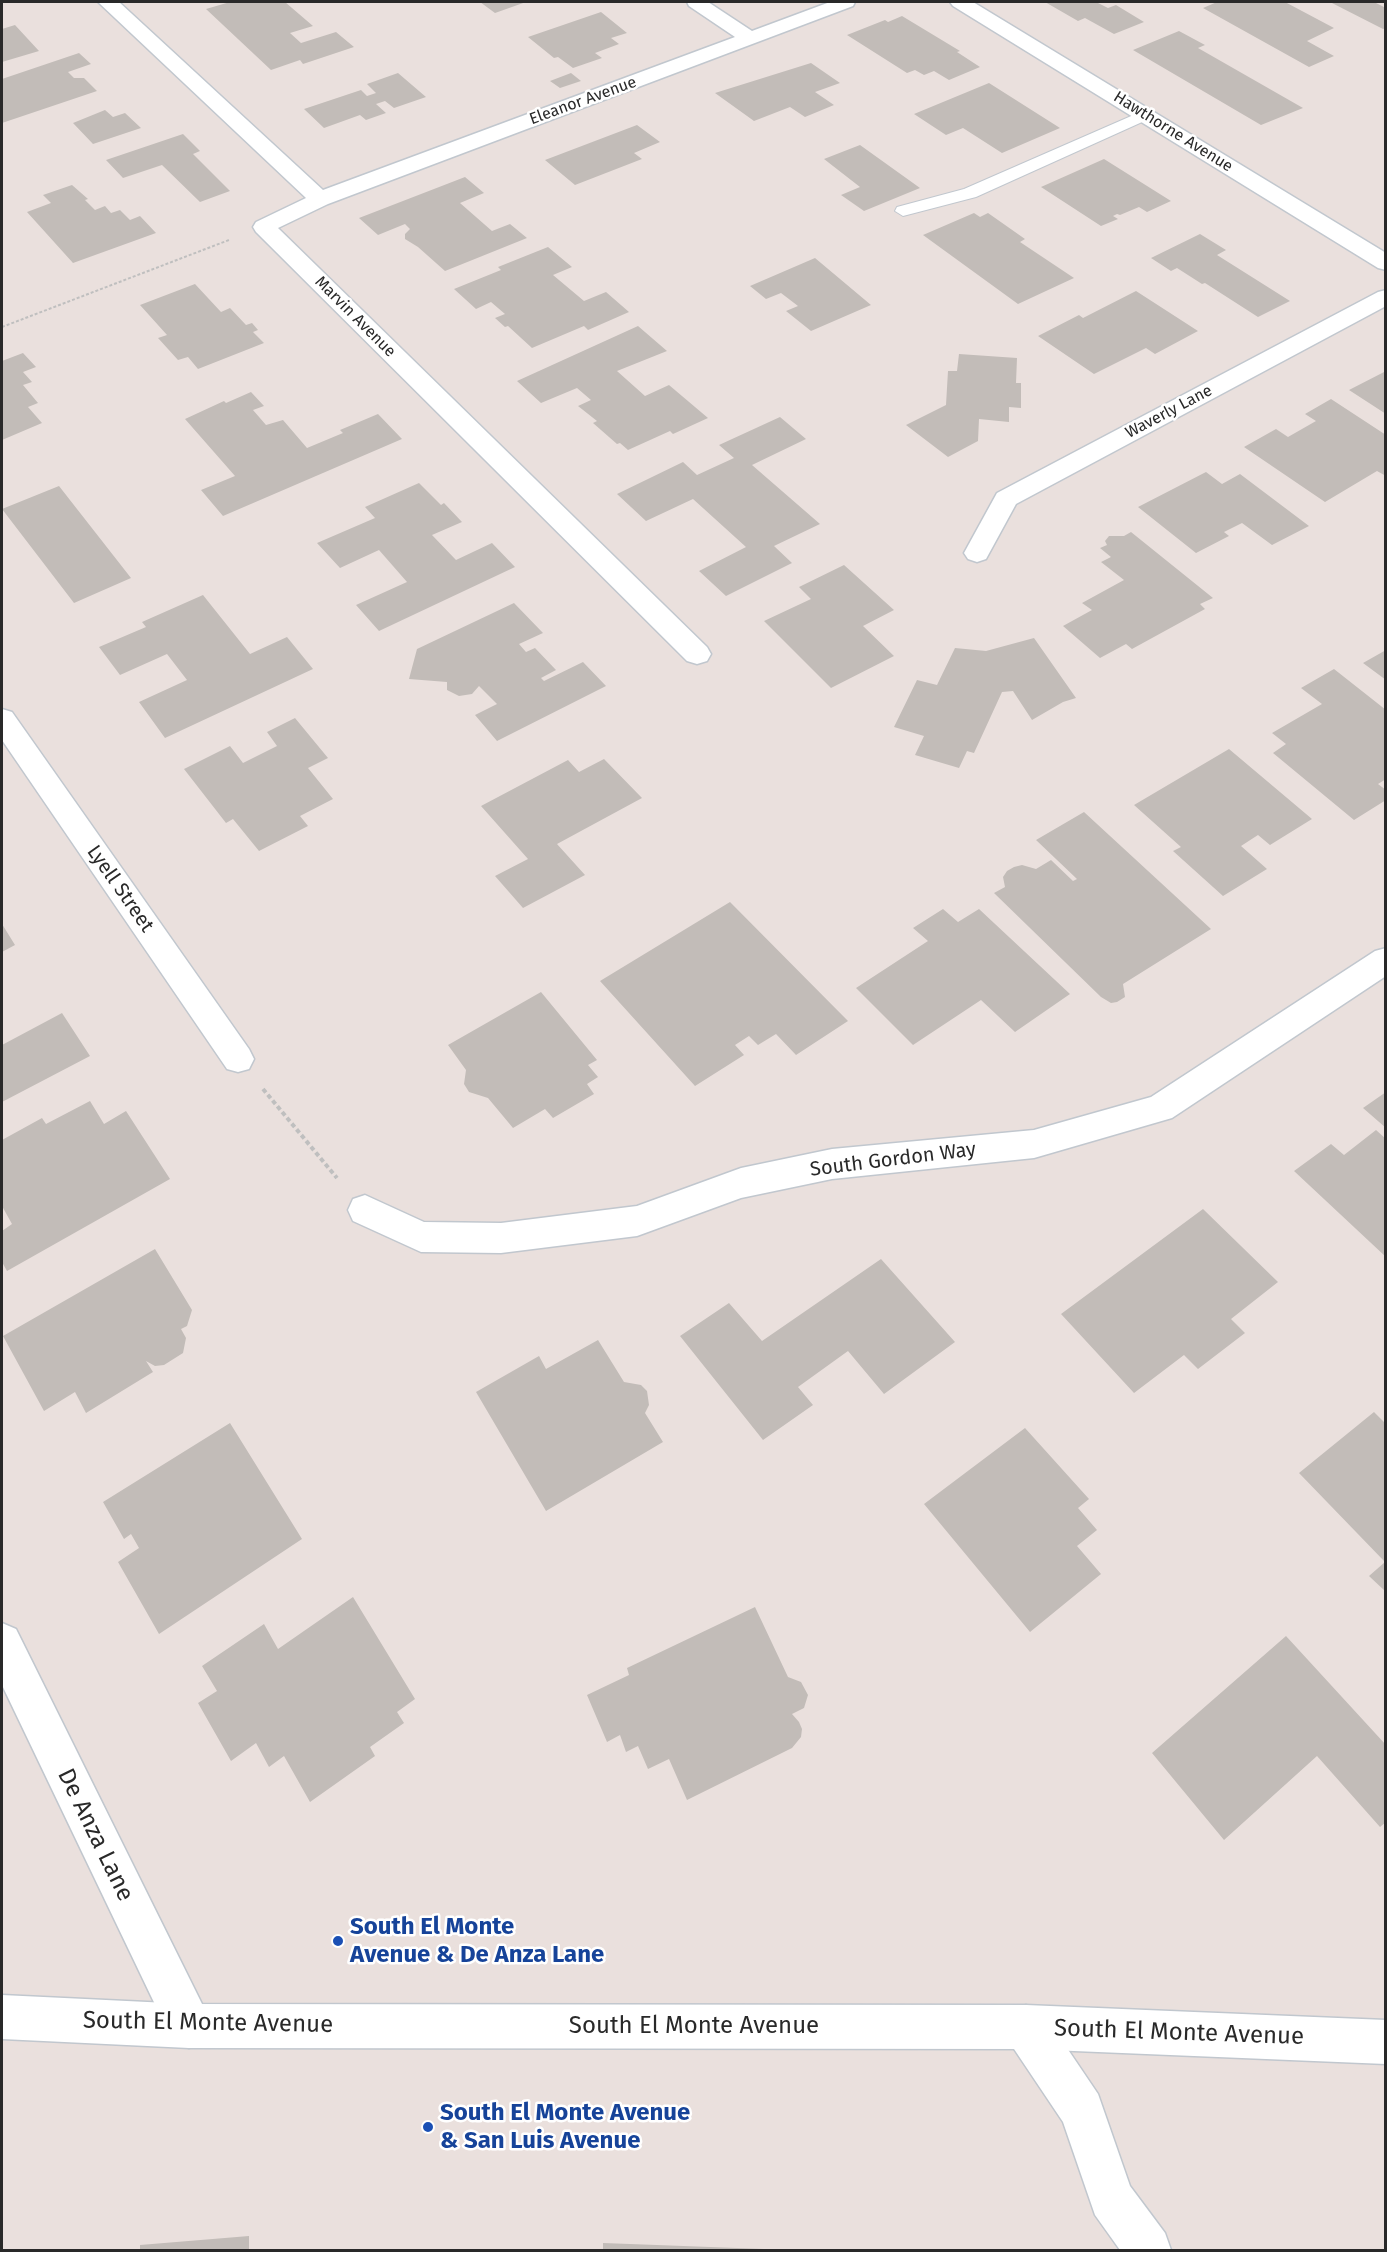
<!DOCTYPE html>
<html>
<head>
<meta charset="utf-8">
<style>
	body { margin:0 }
	#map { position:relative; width:1387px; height:2252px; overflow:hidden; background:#eae0dd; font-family:"Fira Sans",sans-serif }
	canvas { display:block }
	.frame { position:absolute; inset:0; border:3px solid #292929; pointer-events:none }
</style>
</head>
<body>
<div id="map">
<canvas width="1387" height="2252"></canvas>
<div class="frame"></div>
</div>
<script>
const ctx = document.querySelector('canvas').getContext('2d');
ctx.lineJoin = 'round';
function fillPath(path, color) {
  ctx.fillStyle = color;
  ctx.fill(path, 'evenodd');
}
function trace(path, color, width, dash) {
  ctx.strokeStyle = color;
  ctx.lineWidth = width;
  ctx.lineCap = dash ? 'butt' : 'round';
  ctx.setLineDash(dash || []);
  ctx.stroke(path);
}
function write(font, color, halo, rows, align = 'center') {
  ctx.font = font + ' "Fira Sans",sans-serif';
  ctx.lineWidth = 5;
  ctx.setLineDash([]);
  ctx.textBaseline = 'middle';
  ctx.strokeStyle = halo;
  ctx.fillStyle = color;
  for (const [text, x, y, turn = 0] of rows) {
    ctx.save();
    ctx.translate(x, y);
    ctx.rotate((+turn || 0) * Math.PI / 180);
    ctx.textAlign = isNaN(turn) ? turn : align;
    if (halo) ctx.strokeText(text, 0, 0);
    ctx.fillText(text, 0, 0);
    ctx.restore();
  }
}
fillPath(new Path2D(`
	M230,2H285L313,26L290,33L301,43L336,32L354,47L303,64L300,60L271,70L206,9Z
	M480,2H526L495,13Z
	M1045,2H1096L1108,8L1116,5L1144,22L1114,34L1085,18L1078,21Z
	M1217,2H1285L1334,28L1307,41L1334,56L1309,67L1203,8Z
	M1330,2H1374L1386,8V28L1383,29Z
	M601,12L627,33L611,38L619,44L595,53L602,58L573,68L558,57L554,58L528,37Z
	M902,16L960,51L957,52L980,67L949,80L934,71L924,75L915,70L907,73L847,35L885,20L888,22Z
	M15,25L39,51L2,62V29Z
	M1179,31L1205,45L1198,48L1303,108L1261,125L1133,50Z
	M79,53L91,64L68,72L74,78H84L97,91L2,123V79Z
	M811,63L840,83L815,92L834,105L805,117L790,107L754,121L715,93Z
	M398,73L426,97L394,108L385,101L376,104L386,113L366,120L360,115L324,128L304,109L361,90L367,96L376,93L367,84Z
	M571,73L581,81L560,88L550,81Z
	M989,83L1060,128L1002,153L963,128L946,135L914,114Z
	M105,110L113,117L125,113L141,128L93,144L73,123Z
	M637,125L660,142L634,153L642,159L575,185L545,160Z
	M183,134L200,151L193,154L230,191L200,202L162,165L123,178L106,160Z
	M860,145L920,188L864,211L841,195L860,187L824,159Z
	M1104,159L1171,201L1147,212L1139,207L1120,215L1117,214L1113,216L1118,219L1101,226L1041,187Z
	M465,177L484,193L460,203L492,231L510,224L527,238L445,271L418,247L405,239V234L410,229L405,224L378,235L359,218Z
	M72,185L88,199L85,200L95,210L105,206L111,213L120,210L130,220L140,216L156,233L73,263L27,212L51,203L43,195Z
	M974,213L980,217L988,213L1025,239L1020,242L1074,278L1018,304L923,235Z
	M1200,234L1226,250L1217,255L1290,301L1258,317L1205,283L1202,284L1177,268L1171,271L1151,258Z
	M548,247L572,267L553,275L584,301L606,292L629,312L588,330L584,326L532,348L508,326L505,327L495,318L505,314L491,302L476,309L454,289L501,270L498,267Z
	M815,258L871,305L811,331L786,311L798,306L781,293L766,299L750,286Z
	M195,284L221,312L230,308L246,325L252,323L258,330L253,332L264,343L198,369L188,357L178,360L158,338L167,335L140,305Z
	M1136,291L1198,331L1155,354L1146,348L1094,374L1038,336L1079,315L1083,318Z
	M638,326L667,351L617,371L645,396L669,385L708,418L673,434L670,431L628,450L620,443L617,444L593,423L597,421L578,406L591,400L577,388L541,403L517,381Z
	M23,353L36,367L23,372L32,382L23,385L38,403L28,407L42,423L2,440V361Z
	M959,354L1017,358L1016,383H1021V408L1009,407V422L979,419L978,441L948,457L906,425L946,405L948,371H957Z
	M1386,371V414L1349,390Z
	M251,392L264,406L253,410L266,425L283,420L307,448L343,433L340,430L378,414L402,439L223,516L201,490L235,476L185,419L224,401L226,403Z
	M1331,399L1386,435V476L1377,471L1325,502L1244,447L1276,429L1288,437L1316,421L1305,414Z
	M780,417L806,439L752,465L820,524L774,546L792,563L726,596L699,571L746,547L693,499L646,521L617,494L683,462L697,475L734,458L719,445Z
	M1206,472L1222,484L1240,474L1309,526L1272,545L1242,523L1224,532L1229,536L1196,553L1138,507Z
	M419,483L441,505L444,503L462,522L432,535L456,560L492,543L515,567L379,631L356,605L407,582L379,550L340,568L317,543L375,518L365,507Z
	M59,486L131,578L74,603L2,509Z
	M1131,532L1213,598L1200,604L1205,609L1132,649L1126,644L1100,658L1063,626L1092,610L1082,603L1124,580L1101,562L1111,557L1100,548L1107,545L1105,541L1109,536H1124Z
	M844,565L894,610L863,626L894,656L831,688L764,621L811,599L799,587Z
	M203,595L250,654L287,637L313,669L165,738L139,702L187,680L167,654L120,675L99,647L146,627L142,622Z
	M514,603L543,633L519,644L526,652L535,648L556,670L541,678L544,681L583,662L606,686L497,741L475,715L497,704L479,686L472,694L459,696L447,690V682L409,679L417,649Z
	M1034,638L1076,698L1063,702L1032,720L1013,691L1002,692L974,753L967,751L959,768L915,755L924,736L894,727L917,680L937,685L955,648L986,651Z
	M1386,650V680L1363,663Z
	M1334,669L1386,710V779L1378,784L1386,790V800L1354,820L1273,753L1286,744L1272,733L1322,704L1301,688Z
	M295,718L328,758L308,768L333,799L300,816L308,826L259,851L233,819L226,823L184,769L230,746L243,763L277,746L267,732Z
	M1229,749L1312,819L1270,845L1258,835L1241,846L1267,869L1223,896L1173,851L1181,847L1134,805Z
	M604,759L642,798L557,844L585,875L523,908L495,876L528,859L481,806L568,760L579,772Z
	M1084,812L1211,929L1123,984L1125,997L1117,1002L1111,1003L1101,997L994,893L1005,887L1003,877L1007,871L1014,867L1022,865L1036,869L1051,860L1073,881L1077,879L1036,840Z
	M730,902L848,1021L796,1055L776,1034L758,1045L749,1036L735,1045L744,1055L695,1086L600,981Z
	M943,909L958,922L979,909L1070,994L1015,1032L981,1000L913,1045L856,988L928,941L913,928Z
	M2,924L15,945L2,952Z
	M541,992L597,1060L588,1065L598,1077L587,1084L594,1094L553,1118L545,1109L513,1128L488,1098L469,1092L464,1084L466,1070L448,1045Z
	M62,1013L90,1056L2,1102V1045Z
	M1386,1092V1128L1363,1108Z
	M90,1101L104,1124L126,1111L170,1179L7,1271L2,1262V1231L12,1224L2,1206V1140L42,1118L46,1124Z
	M1376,1130L1386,1139V1257L1294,1171L1331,1144L1344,1155Z
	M1203,1209L1278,1282L1231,1319L1245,1333L1198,1369L1184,1355L1134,1393L1061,1314Z
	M155,1249L192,1310L187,1326L181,1329L186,1338L183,1353L164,1365L155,1366L146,1361L153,1372L86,1413L75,1392L44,1411L3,1336Z
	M881,1259L955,1342L884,1394L848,1351L798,1387L813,1405L763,1440L680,1336L729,1303L762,1341Z
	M598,1340L624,1382L641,1385L647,1391L649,1405L645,1413L663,1442L546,1511L476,1392L539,1356L546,1369Z
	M1374,1412L1386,1424V1592L1369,1576L1385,1562L1299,1473Z
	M230,1423L302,1539L159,1634L118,1562L139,1548L131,1534L124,1539L103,1502Z
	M1025,1428L1089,1499L1078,1508L1097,1530L1077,1546L1101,1574L1030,1632L924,1504Z
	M353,1597L415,1699L397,1712L404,1723L370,1747L375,1756L310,1802L284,1756L269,1767L256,1743L231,1761L198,1703L217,1691L202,1666L264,1624L278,1649Z
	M755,1607L788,1677L801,1682L808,1695L804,1708L792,1714L799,1722L802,1729L801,1737L792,1748L687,1800L669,1759L648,1769L638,1746L626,1752L620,1735L607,1742L587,1695L629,1675L627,1668Z
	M1286,1636L1386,1745V1822L1380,1827L1317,1756L1224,1840L1152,1753Z
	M249,2236V2250H140V2245Z
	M603,2243L764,2249L763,2250H603Z`), '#c2bcb8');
const service = new Path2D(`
	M1145,110L1151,112L1153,115L1151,118L976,197L903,216L895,211L897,207L964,189Z`);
const minor = new Path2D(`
	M98,2H119L323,190L735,37L689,6L687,2H708L752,31L830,2H855L853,6L328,204L278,228L707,647L711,654L707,661L697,664L687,661L256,232L253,227L256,222L306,198Z
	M950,2H973L1386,253V270L1378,268L953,6Z
	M1386,290V306L1016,504L986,559L977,562L968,559L964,553L997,493L1378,292Z
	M2,709L12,712L249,1049L254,1059L249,1069L238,1072L227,1069L2,740Z
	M1386,948V976L1172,1118L1034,1158L832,1179L741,1198L637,1236L501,1253L421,1252L353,1221L348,1210L353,1199L365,1195L424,1222L501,1223L637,1206L741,1168L832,1149L1034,1130L1151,1097L1375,951Z
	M2,1623L16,1629L205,2010L211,2026L205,2042L189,2048L173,2042L2,1685Z
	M1026,2005L1042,2011L1098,2094L1130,2186L1165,2233L1171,2250H1120L1095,2215L1063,2122L1010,2043L1004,2027L1010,2011Z`);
const secondary = new Path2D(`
	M2,1995L189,2004L1026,2005L1386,2020V2064L1026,2049L189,2048L2,2039Z`);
trace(service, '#c1c7ce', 2);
trace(minor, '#c1c7ce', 3);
trace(secondary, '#c1c7ce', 3);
trace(new Path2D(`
	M2,327L229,240`), '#bfbfbf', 2, [3, 2]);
trace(new Path2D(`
	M263,1089L337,1178`), '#bfbfbf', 4, [4.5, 3]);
fillPath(service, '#fff');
fillPath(minor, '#fff');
fillPath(secondary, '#fff');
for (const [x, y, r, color] of [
	[338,1941,6,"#1a4fb4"],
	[428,2127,6,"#1a4fb4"]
]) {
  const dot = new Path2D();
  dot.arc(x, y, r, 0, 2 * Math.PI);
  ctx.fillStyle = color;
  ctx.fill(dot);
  trace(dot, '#fff', 2);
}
write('16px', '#292929', '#fff', [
	["Eleanor Avenue",583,101,-20],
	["Hawthorne Avenue",1173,132,32],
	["Marvin Avenue",355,317,45],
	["Waverly Lane",1169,412,-28]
]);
write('20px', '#292929', '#fff', [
	["Lyell Street",120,889,55],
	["South Gordon Way",893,1160,-7]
]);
write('24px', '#292929', '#fff', [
	["De Anza Lane",95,1835,64],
	["South El Monte Avenue",208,2023,1],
	["South El Monte Avenue",694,2026],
	["South El Monte Avenue",1179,2033,2]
]);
write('bold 24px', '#164399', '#fff', [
	["South El Monte",350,1927],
	["Avenue & De Anza Lane",350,1955],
	["South El Monte Avenue",440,2113],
	["& San Luis Avenue",440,2141]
], 'left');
</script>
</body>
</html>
